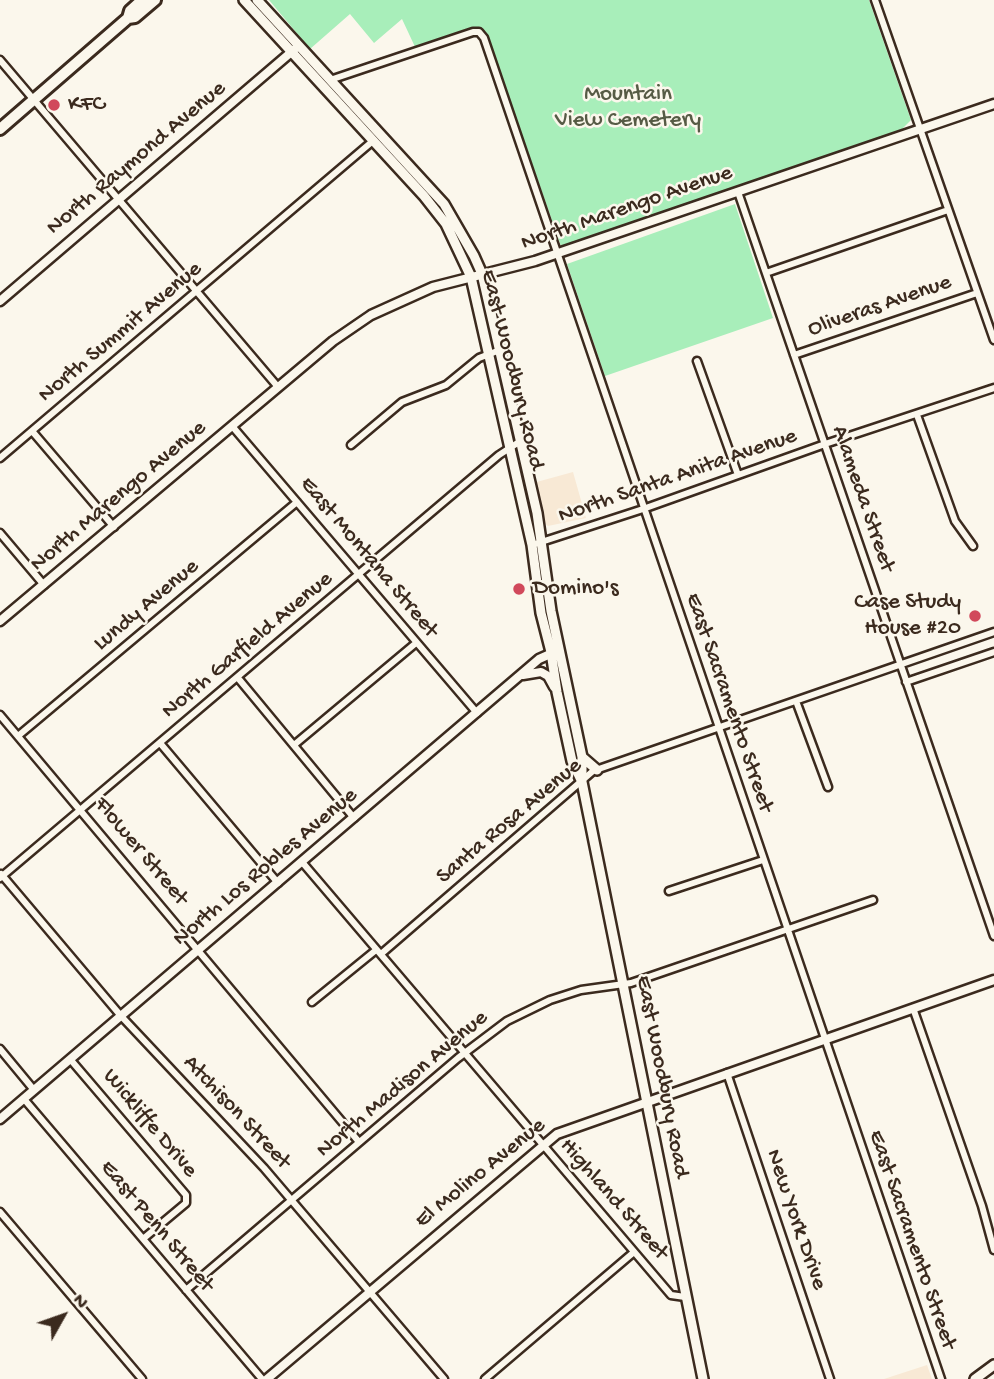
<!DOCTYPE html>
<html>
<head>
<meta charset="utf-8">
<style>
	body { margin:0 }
	#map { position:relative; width:994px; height:1379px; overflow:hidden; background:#fbf7ec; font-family:"Gochi Hand",sans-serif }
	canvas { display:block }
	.north { position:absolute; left:28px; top:1281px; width:70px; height:70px; -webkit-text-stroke:5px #fbf7ec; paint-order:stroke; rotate:50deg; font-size:19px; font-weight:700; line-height:28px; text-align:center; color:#3b2a1e }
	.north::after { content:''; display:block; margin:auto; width:24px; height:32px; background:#3b2a1e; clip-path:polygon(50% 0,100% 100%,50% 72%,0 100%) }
</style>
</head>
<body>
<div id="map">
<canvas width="994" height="1379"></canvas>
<div class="north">N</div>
</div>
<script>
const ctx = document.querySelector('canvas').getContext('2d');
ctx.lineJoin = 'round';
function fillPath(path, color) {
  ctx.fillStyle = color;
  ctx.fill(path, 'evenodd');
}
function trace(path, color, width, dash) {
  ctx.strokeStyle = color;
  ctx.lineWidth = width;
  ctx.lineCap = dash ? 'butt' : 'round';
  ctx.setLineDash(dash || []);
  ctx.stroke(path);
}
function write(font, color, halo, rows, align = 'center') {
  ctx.font = font + ' "Gochi Hand",sans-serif';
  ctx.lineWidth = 5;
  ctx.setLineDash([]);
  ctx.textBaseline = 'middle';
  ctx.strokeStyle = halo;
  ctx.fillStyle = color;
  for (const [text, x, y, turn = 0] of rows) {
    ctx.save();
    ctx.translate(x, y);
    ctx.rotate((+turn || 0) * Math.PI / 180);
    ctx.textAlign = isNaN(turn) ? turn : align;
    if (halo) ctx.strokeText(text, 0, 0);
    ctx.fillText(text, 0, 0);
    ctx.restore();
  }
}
fillPath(new Path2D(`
	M573,472L586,518L548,526L544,523L533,483Z
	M927,1365L932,1379H884Z`), '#f8e9d5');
fillPath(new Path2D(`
	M269,0H869L911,120L901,130L561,246L486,32L478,27L416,49L402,19L374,43L350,14L310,49Z
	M735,204L773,318L605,376L567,264Z`), '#a8eeba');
const minor = new Path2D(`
	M875,0L994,340
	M0,60L278,387
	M330,80L473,32H479L484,38L941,1379
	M738,192L994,936
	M766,273L948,210
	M794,355L977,293
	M697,361L738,475
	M917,415L955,521L973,546
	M232,426L477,713
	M32,431L114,527
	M351,445L402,402L446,385L479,358L500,350
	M0,458L374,140
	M0,533L44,585
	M532,545L643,509L825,444L994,388
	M238,678L354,818
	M906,682L994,652
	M796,701L828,787
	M0,715L359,1142
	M18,736L297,502
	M160,743L278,883
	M294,745L416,643
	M302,862L671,1295L685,1297
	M1,874L121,1016L264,1168L444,1379
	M0,878L499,455L519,442
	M669,891L763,860
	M381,954L593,771L994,632
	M312,1002L376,950
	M913,1008L982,1206L994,1250
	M0,1049L34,1090
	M70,1059L186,1195V1203L143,1239
	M727,1073L830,1379
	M24,1099L262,1379
	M0,1212L142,1379
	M186,1290L458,1058L507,1021L550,1000L581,990L631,983L873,900
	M485,1379L634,1252`);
const tertiary = new Path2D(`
	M0,301L296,48
	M0,621L333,341L371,315L433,287L535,261L994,104
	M523,675L541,672L548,676L554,687
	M0,1119L539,659L557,651
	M267,1379L557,1134L994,980`);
const secondary = new Path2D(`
	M244,0L424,196L446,224L471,277L532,545L541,613L551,652L557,692L572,761L582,782L703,1379
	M257,0L444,204L474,256L482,274L537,513L551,611L582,757V780
	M582,757L597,770
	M975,1379L994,1365`);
const primary = new Path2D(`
	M128,18L130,11L142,0
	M0,129L128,18L135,17L155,0`);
trace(minor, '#3b2a1e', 11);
trace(tertiary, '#3b2a1e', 13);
trace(secondary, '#3b2a1e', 14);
trace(primary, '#3b2a1e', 16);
trace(minor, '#fbf7ec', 6);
trace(tertiary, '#fbf7ec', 8);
trace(secondary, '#fbf7ec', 9);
trace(primary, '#fbf7ec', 10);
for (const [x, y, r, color] of [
	[54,105,7,"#d1495b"],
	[519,589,7,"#d1495b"],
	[975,616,7,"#d1495b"]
]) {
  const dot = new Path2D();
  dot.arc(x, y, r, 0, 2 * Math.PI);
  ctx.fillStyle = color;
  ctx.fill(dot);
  trace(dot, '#fbf7ec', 2.5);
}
write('23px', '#565b45', '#fbf7ec', [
	["Mountain",628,95],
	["View Cemetery",628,121]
]);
write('23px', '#3b2a1e', '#fbf7ec', [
	["KFC",68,105],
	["Domino's",533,589],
	["Case Study",961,603,"right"],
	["House #20",961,629,"right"]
], 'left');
write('23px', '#3b2a1e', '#fbf7ec', [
	["North Raymond Avenue",137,159,-40],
	["North Marengo Avenue",627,209,-19],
	["Oliveras Avenue",880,307,-19],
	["North Summit Avenue",121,333,-40],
	["East Woodbury Road",511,370,76],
	["North Santa Anita Avenue",678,477,-19],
	["North Marengo Avenue",119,497,-40],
	["Alameda Street",862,499,71],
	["East Montana Street",368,558,50],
	["Lundy Avenue",147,606,-40],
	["North Garfield Avenue",248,646,-40],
	["East Sacramento Street",728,703,71],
	["Santa Rosa Avenue",510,822,-40],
	["Flower Street",140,852,50],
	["North Los Robles Avenue",266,868,-40],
	["East Woodbury Road",661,1077,79],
	["North Madison Avenue",403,1085,-40],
	["Atchison Street",236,1113,47],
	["Wickliffe Drive",149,1124,50],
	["El Molino Avenue",481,1174,-39],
	["Highland Street",613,1200,49],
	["New York Drive",795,1220,71],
	["East Penn Street",156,1227,50],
	["East Sacramento Street",911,1240,71]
]);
</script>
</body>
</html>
